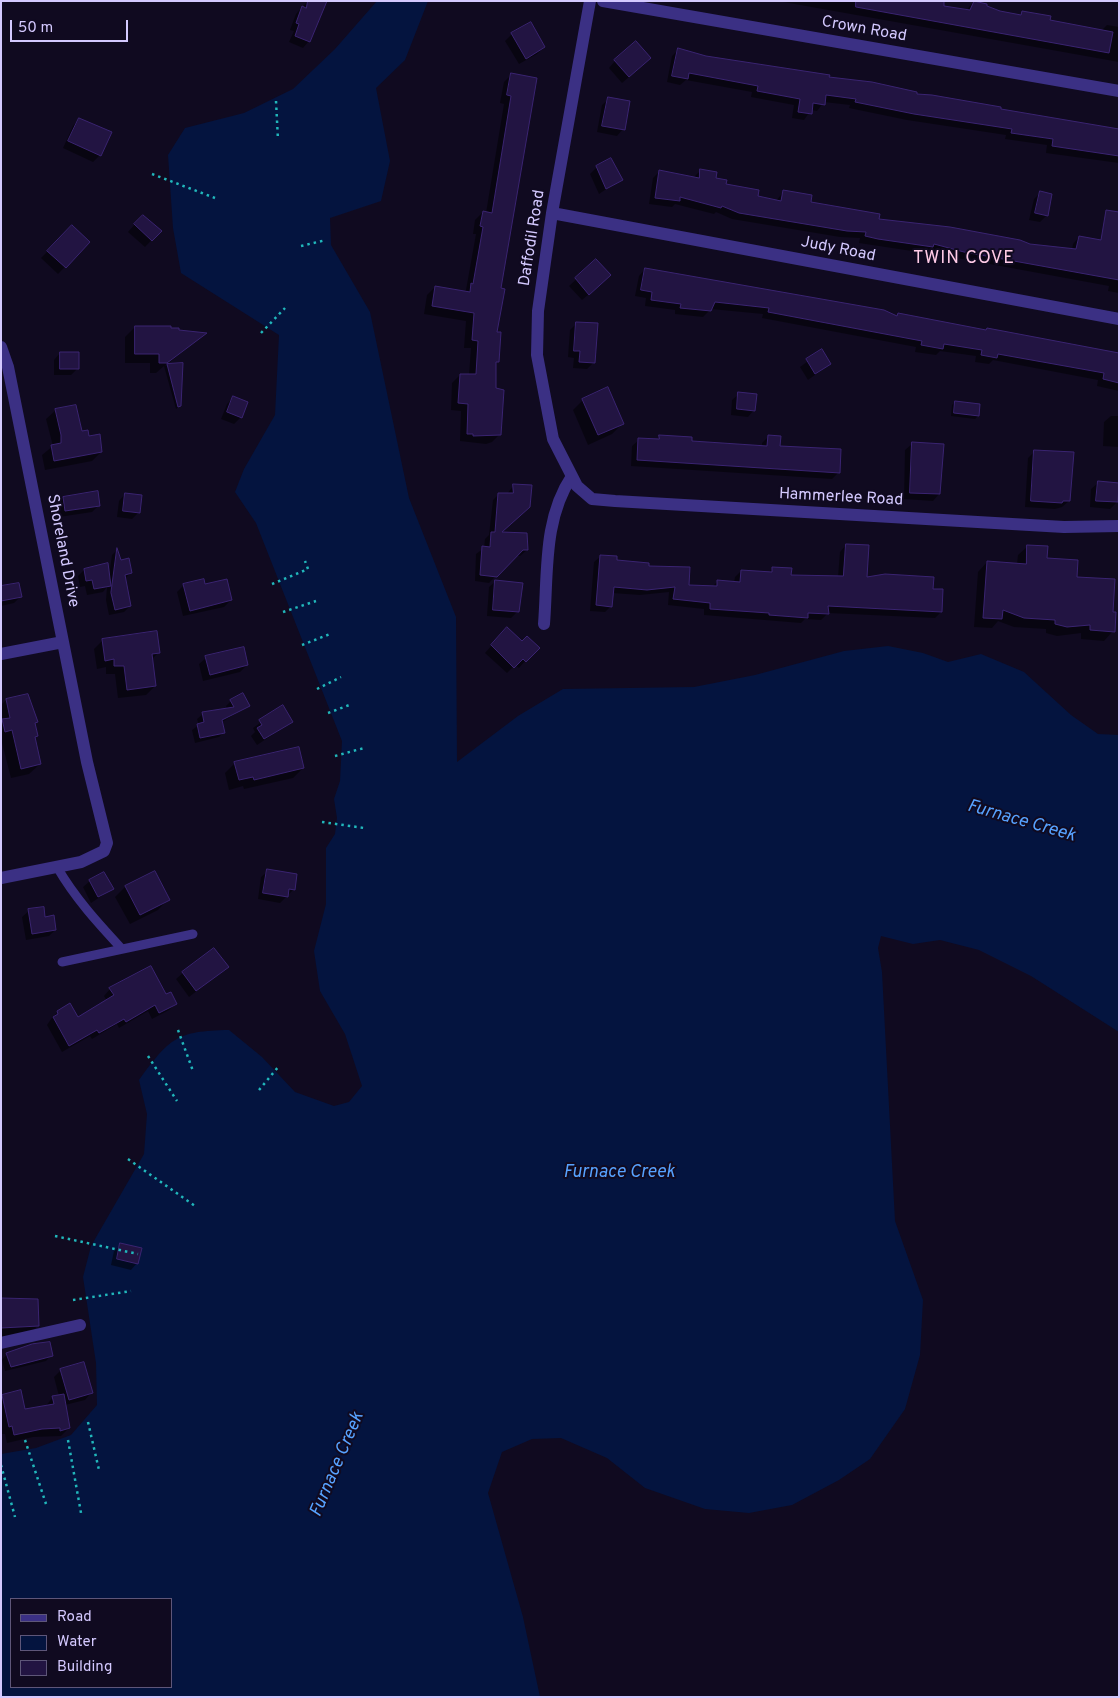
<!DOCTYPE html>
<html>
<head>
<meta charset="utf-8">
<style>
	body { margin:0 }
	#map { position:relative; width:1120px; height:1698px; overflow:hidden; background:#100a20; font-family:Overpass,sans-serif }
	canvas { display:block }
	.frame { position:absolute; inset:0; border:2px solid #d4c9ff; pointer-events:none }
	.legend { position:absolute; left:10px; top:1598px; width:162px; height:90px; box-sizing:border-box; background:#100a20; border:1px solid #5e5679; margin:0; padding:6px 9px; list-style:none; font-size:15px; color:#d4c9ff }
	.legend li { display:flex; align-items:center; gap:10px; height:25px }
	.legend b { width:25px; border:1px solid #5e5679 }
	.scale { position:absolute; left:10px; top:20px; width:118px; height:22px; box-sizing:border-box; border:2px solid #d4c9ff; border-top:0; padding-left:6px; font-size:15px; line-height:18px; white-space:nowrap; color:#d4c9ff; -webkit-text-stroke:4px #100a20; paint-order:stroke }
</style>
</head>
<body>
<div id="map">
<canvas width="1120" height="1698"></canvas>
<div class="frame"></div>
<ul class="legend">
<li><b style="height:6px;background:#3b3084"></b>Road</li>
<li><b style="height:14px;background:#04143f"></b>Water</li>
<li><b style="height:14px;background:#221442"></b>Building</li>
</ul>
<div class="scale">50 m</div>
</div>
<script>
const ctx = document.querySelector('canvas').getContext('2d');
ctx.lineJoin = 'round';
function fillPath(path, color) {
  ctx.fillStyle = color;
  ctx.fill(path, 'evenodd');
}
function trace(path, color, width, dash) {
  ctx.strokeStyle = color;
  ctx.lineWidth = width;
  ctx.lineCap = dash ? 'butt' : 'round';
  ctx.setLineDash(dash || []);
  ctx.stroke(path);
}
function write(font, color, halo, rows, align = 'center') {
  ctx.font = font + ' Overpass,sans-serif';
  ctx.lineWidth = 4;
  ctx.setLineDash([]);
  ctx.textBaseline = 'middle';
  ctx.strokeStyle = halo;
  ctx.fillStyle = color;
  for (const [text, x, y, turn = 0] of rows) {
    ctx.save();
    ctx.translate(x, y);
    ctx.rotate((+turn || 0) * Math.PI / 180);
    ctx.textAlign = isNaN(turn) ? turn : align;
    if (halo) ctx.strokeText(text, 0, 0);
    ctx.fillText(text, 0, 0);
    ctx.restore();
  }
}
fillPath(new Path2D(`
	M377,1H428L405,60L376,88L390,161L381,201L330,218L331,245L370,312L409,498L456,617L457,762L518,716L563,689L694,687L755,675L844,651L888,646L923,653L948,662L981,654L1024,672L1071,715L1098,734L1119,735V1032L1031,976L979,950L940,940L913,944L881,936L878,948L882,972L895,1221L923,1300L920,1355L905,1409L870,1459L839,1480L792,1505L749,1513L705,1509L645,1488L607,1458L561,1438L532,1439L502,1452L488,1493L523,1617L540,1697H1V1454L36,1448L71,1435L97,1405L96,1363L83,1277L91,1246L144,1154L147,1114L139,1080C170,1038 176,1031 229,1030L262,1057L295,1092L334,1106L349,1102L362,1086L345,1034L320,991L314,951L326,904V848L335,834L337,818L334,799L340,781L342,741L256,523L235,492L244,469L275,415L279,335L181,273L173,228L168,155L185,128L244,113L293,89L335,49ZM11,1599H171V1687H11Z`), '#04143f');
fillPath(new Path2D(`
	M308,1L309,41L303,48L289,42L294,31L290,30L296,14Z
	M778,1H943V7L966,11L973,2L986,5L1000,13L1019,16L1022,12L1049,21L1101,31L1107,25L1119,27V62Z
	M512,34L544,47L537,54L519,64L505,41Z
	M679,49L706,57L1119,130V163L1046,153L1047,145L1005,139L1006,135L907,120L849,108L850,105L824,102L817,111L811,110L804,120L792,118L794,105L751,97L752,92L686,80L680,85L667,82L672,56Z
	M615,61L643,65L622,83L609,68Z
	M512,74L536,79L499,289L495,389L500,434L492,442L486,444L460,441L461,411L451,410L452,383L460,375H469L471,348H464L466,321L424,314L427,295L435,287L464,292L466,290L476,234H473L475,220L483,212L486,213L504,104L500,103L504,82Z
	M609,99L623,129L617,136L597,132L602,105Z
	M79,119L110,133L99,156L93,162L63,148L73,126Z
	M597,167L621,179L599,194L590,174Z
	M701,170L725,185L757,196L776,201L784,191L809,203L878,220L1072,250L1073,244L1079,237L1119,252V293L1108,291L1109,286L957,258L928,250L925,253L859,243L860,238L840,237L732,219L716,212L714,214L675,204L672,207L649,204L653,178L659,172L694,177Z
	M1040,193L1047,215L1040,222L1029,220L1034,199Z
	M136,223L160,231L145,247L128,232Z
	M72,227L89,242L58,274L41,258Z
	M596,261L603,282L582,300L569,286Z
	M645,269L896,317L898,314L1119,355V391L1097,386L1098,380L993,360L989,364L975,362L976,356L940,351L936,355L915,352L916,347L762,318L763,314L711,309L703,317L675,314V310L645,306L646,298L635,296L639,276Z
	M577,323L593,363L587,369L573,368L574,358L568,357L570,330Z
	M135,327L204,334L165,366L182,364L179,406L176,409L164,366L156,373H150V363H125V337Z
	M822,351L830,364L808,380L800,367Z
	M60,353L78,368L71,375H54V360Z
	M739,394L754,410L748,417L731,415L732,400Z
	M233,398L241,417L234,424L221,419L227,404Z
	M583,400L622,424L612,434L588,445L573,410Z
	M955,402L978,416L975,419L951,416L952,405Z
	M56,410L101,452L92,461L45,470L42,455L53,446L46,419Z
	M1111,416H1119V447L1103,446L1104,422Z
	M769,436L779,447L839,472L832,479L631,466L632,446L639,440H656L660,437L691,442L762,447V443Z
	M912,444L939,494L933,501L904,499L905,450Z
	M1035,451L1069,501L1062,507L1055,509L1025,507L1028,458Z
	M1098,483L1117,502L1110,509L1090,507L1091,489Z
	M514,485L530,486L499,533L527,550L520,556H515L489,583L475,581L476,554L484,548L485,539L489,535L493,500L499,494H507Z
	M125,494L139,512L132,519L117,517L119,501Z
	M63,498L98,506L92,512L59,517L57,504Z
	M846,545L865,578L941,612L935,618L828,613L821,620L805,619L801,623L704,615V609L668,605L669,592L640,595L612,593L611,606L605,612L590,611L594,562L601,556L647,567L688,586L712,587L717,582L734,583L735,577L741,571L768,573L773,568L790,577H838L840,552Z
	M1028,546L1076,578L1112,613L1113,631L1104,641L1081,639V633L1057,636L1046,633V629L1014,627L998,621L992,628L974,627L978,572L987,562L1017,564L1018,555Z
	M117,550L121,562L131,573L124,579L130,606L124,612L109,615L106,600L107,587L103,592L87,595L85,586L80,587L78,576L84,570L109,576L112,555Z
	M496,581L518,611L511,618L487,616L489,587Z
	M184,585L204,586L231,600L224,607L183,616L177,592Z
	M1,587L21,596L14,603L1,606Z
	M501,635L525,661L519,668L515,665L507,673L485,653Z
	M103,640L159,652L152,659L155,686L146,695L118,698L115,674H106V667L97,669L94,649Z
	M206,658L247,665L240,672L203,681L199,664Z
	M6,700L37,722L34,725L36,736L34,739L40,764L29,774L11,778L1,739V705Z
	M231,701L248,706L222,722L224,732L219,737L195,743L192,730L199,725L197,719L203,714L227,709L226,706Z
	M283,707L292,722L257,745L251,736L255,732L253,728Z
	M235,763L303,768L293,778L244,789L243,786L229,790L225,773Z
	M268,871L294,889L280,903L258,899L261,877Z
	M155,872L168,899L158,910L130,924L115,897L125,887Z
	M90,881L112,889L91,903L83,887Z
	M29,911L55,930L49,936L26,940L22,917Z
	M183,973H220L189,997L176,979Z
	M110,989L166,996L175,1004L169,1010L152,1019L148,1011L119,1028L117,1024L92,1039L90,1036L62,1052L47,1025L51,1019L58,1012L77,1019L107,1001L104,996Z
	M121,1245L137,1263L131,1270L111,1265L114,1251Z
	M1,1300L38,1325L28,1336L1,1337Z
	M7,1354L51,1355L46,1361L5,1371L2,1360Z
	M61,1370L91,1393L85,1400L65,1405L69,1428L61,1436L33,1437L7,1443L5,1434H1V1396L20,1392L24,1410L45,1407L53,1397L59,1396L54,1377Z`), '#0007');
const building = new Path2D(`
	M308,1H327L310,42L295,36L299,24L296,23L302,6L306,8Z
	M856,1H944V6L970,10L974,1L987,4V6L1000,11L1021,15L1022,11L1051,16L1050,20L1113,32L1109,53L856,7Z
	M531,22L545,47L526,59L511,33Z
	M636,41L651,58L629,77L614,60Z
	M678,48L706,56L830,75L829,77L872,82L917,92V94L932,95L1001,107V109L1119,129V156L1052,146L1053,139L1011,133L1012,129L914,114L855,102L856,99L826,95L825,105L813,103L812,114L798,112L800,99L757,91L758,86L689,73L688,79L672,76Z
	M511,73L537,78L501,288L505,289L497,332H501L499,362H496V388L504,390L501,435L473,436V434H467L468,404L458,403L460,374H476L478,341L472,340L474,313L432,306L435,286L470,292L471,283L473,284L483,227L480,226L483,211L492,213L511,96L507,95Z
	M608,97L630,101L625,130L602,126Z
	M79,118L112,132L101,156L68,141Z
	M611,158L623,180L606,189L596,166Z
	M700,169L717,172L716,178L727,180L726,184L759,190L758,196L781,201L783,190L812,195L811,202L880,214L879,219L950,227L1020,240L1030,244L1076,249L1079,236L1101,240L1106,210L1119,212V280L964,252L934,244L933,247L878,239L865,236L866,232L847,231L739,213L722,206L721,208L680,197V201L655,198L659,170L699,178Z
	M1040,191L1052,194L1048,216L1035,213Z
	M143,215L162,231L152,241L134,224Z
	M72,225L90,242L66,268L47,251Z
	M596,259L611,275L589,295L575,278Z
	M645,268L884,310L897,316L898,313L986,330L987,328L1119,353V383L1103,379L1104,373L998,354L997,358L981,355L982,350L944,344L943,349L921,345L922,341L768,312L769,308L715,302L711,311L680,308L681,304L651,300L652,292L641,290Z
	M576,322L598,323L595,363L579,362L580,351H574Z
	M135,326H171V328H179V330L207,333L167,363H159V354H135Z
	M822,349L831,364L815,374L806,359Z
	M60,352H79V369H60Z
	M183,363L181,406L178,407L167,364Z
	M608,387L624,424L598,435L582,399Z
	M738,392L757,394L755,411L737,409Z
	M233,396L248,402L242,418L227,412Z
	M955,401L980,404L979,416L954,413Z
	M76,405L82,431L88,430L89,436L100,434L102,452L54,461L51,445L61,443V435L55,409Z
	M659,435L692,437V441L767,446L768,435L781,436L780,446L841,449L840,473L637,460L638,438L659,439Z
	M912,442L944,444L940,494L910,493Z
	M1034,450L1074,452L1070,501H1063L1062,503L1031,501Z
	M1098,481L1119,483L1118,502L1096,501Z
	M513,484L532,485L530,507L502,532L527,533L528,550H523L497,577L480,575L482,546L490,547L491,532H495L498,493H513Z
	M98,491L100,506L65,511L63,497Z
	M125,493L142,495L140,513L123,511Z
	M846,544L869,545L867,577L885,574L934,577L933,589H943L942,612L828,606L829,614L808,613V618L769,615V613L710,609V603L673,599L675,587L647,590L614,587L612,607L596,605L600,555L617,556V560L649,563V566L690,567L689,585L717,586V580L740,582L741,570L772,572V567L792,568L791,575L843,576Z
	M1027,545L1048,546L1047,558L1078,560L1077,577L1115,579L1113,612H1116L1115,632L1090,630V625L1067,627L1055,624V620L1024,618L1003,610L1002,619L983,618L987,561L1026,564Z
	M117,548L121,560L129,558L132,573L125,575L131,606L115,610L111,593Z
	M108,563L111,586L94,589L92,580L86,581L84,569Z
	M204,579L205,584L227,579L232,600L190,611L183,584Z
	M495,580L523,583L519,612L493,610Z
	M19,583L22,597L1,601V586Z
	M507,627L522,641L527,636L540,648L526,662L523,659L514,668L491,645Z
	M157,631L160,653L152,654L156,686L127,690L124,666H114V659L105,661L102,639Z
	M244,647L248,665L210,675L205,656Z
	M243,693L250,706L222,720L225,733L200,738L197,724L204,722L202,712L234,707L230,700Z
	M28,694L38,722L35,723L38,736L35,737L41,764L21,769L12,730L5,732L2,719L10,718L6,699Z
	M283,705L293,722L264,739L257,728L262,725L259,720Z
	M299,747L304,768L254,780L253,777L239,780L234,762Z
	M267,869L297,874L295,890L289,889L288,897L263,893Z
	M155,871L170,900L140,915L125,886Z
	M104,872L114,889L98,897L89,880Z
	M44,907L45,917L54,915L56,930L32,934L28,909Z
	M214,948L229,967L196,991L182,972Z
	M151,966L166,994L171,992L177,1004L159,1013L155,1005L126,1022L124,1019L99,1033L97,1030L69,1046L53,1017L58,1014L57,1011L70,1003L78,1017L114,995L109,988Z
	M120,1243L142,1248L138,1264L117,1259Z
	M1,1298L38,1299L39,1326L1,1328Z
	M50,1342L53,1356L11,1367L6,1353L32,1344Z
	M84,1362L93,1393L69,1400L60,1369Z
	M21,1390L25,1409L54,1404L52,1396L64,1394L70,1428L60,1431V1428L42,1429L14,1435L12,1426L9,1427L2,1395Z`);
fillPath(building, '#221442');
trace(building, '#3a2471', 1);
trace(new Path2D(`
	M276,101L278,140
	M152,174L215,198
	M301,246L326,240
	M261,333L285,308
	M272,584L308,569L305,561
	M283,612L316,601
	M302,645L330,634
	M317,689L341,677
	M328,713L352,704
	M335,756L364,748
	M322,822L364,828
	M178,1030L193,1071
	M148,1056L177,1101
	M259,1090L279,1066
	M128,1159L195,1206
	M55,1236L138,1254
	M73,1300L131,1291
	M88,1422L99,1470
	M25,1440L46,1504
	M68,1440L81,1513
	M1,1465L15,1517`), '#21b7bb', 2.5, [2.5, 4]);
trace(new Path2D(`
	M57,867C75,898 97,922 121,948
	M62,962L193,934`), '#3b3084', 9);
trace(new Path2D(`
	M590,1L552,213L538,311L537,355L553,439L577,486L592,499L615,501L1064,527L1119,526
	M603,1L1119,91
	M552,213L1119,319
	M1,347L8,367L87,762L107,843L104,851L81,862L1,878
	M544,624C548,573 543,519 572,476
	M1,654L63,642
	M1,1343L80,1325`), '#3b3084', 12);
write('16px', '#d4c9ff', '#100a20', [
	["Crown Road",864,30,10],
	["Daffodil Road",533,238,-81],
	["Judy Road",838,250,11],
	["Hammerlee Road",841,498,3],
	["Shoreland Drive",62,551,79]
]);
ctx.letterSpacing = '1px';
write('18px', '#ffcbe7', '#100a20', [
	["TWIN COVE",964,259]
]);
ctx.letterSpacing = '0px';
write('italic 18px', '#57a2ff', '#100a20', [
	["Furnace Creek",1021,822,16],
	["Furnace Creek",619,1173],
	["Furnace Creek",338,1465,-67]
]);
</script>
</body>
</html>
